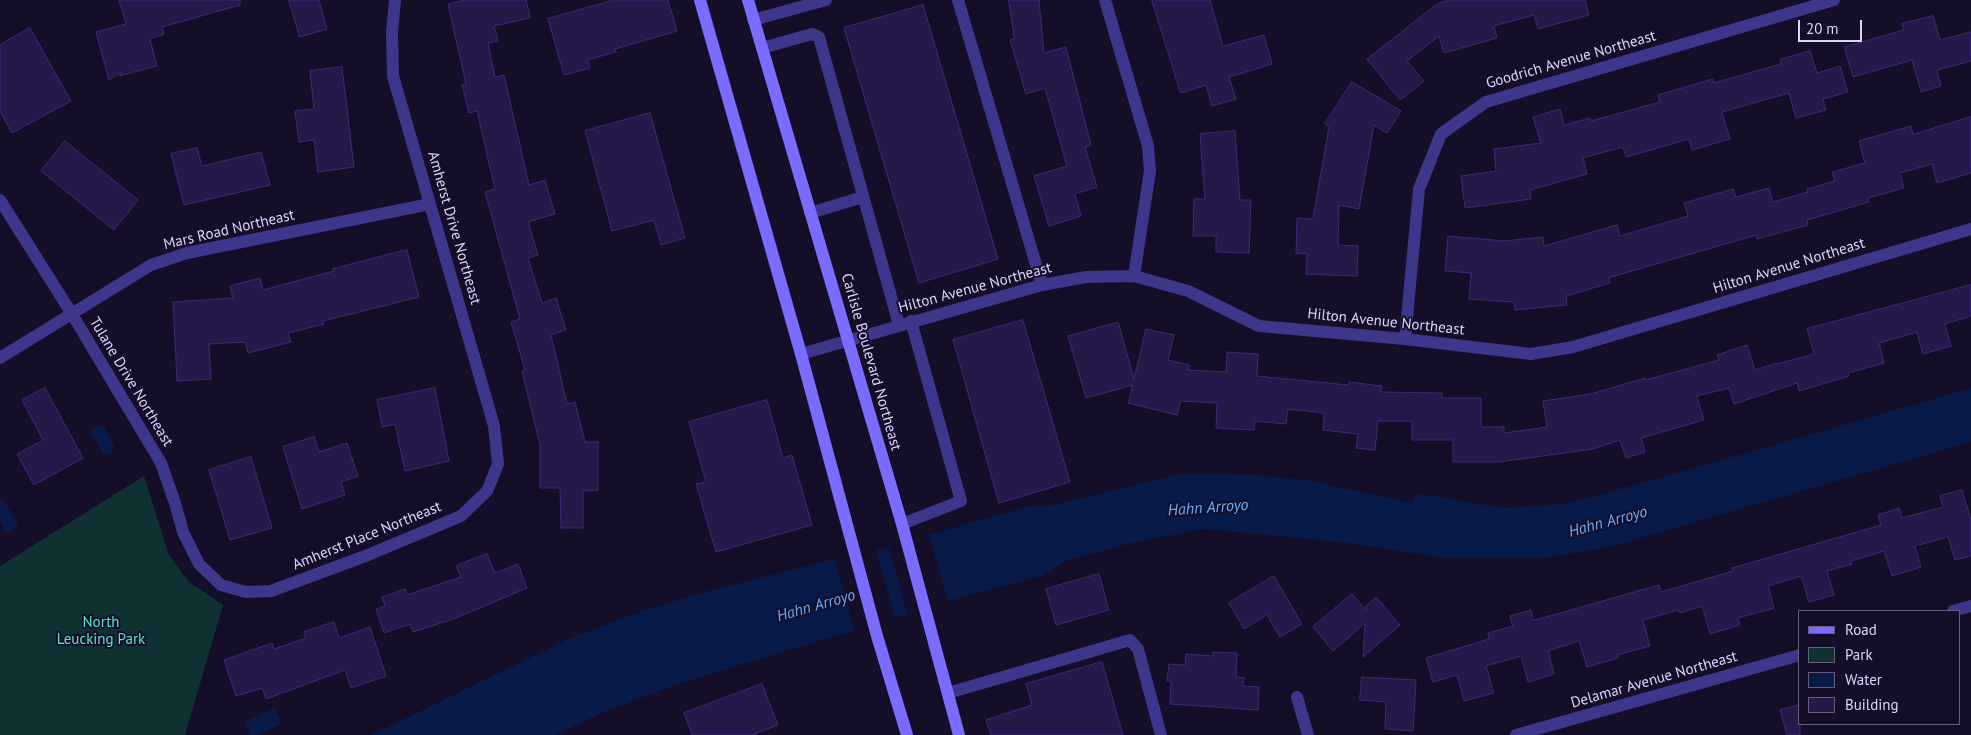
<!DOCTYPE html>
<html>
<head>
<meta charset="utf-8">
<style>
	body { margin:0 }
	#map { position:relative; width:1971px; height:735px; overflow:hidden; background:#140e28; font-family:"PT Sans",sans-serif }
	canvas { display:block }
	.legend { position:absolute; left:1798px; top:610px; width:162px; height:115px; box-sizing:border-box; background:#140e28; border:1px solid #645e7e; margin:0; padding:6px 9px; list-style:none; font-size:15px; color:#dcd5ff }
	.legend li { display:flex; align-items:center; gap:10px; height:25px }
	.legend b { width:25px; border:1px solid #645e7e }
	.scale { position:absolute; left:1798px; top:20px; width:64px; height:22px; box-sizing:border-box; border:2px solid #dcd5ff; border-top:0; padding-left:6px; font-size:15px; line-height:18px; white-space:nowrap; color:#dcd5ff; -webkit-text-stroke:4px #140e28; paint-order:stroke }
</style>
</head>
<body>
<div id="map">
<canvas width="1971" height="735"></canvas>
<ul class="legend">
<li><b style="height:6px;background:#796cff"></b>Road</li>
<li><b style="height:14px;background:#103132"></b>Park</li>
<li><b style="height:14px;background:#071a48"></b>Water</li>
<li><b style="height:14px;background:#26194a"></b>Building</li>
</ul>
<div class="scale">20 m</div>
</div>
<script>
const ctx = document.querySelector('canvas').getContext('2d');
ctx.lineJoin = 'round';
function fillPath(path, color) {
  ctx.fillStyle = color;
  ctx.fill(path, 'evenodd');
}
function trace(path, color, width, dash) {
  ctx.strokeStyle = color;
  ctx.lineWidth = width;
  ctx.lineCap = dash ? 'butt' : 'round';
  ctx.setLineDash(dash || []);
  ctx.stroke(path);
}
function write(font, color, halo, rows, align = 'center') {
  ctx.font = font + ' "PT Sans",sans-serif';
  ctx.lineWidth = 4;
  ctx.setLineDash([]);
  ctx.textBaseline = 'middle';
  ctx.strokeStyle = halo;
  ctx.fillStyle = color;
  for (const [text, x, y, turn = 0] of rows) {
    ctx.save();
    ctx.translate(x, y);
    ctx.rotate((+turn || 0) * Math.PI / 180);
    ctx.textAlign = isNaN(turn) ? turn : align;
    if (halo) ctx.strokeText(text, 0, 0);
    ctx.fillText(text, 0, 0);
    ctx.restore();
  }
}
fillPath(new Path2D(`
	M144,476L169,555L188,581L223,605L185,735H0V566Z`), '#103132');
fillPath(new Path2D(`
	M1971,388V442L1610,547L1545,558H1443L1347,543L1204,529L1132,543L1066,561L1041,576L974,594L675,685L595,716L556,735H371L573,637L644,610L708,591L830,560L881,549L1025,507L1052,505L1183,473L1258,475L1312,481L1412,503L1415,493L1504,508L1564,504L1634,485Z
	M99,425L102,427L104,426L115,447L113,448V452L111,455L105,453L103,454L91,433L93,431V428Z
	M4,500L19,526L7,533L0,521V502Z
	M275,708L282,724L256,735H250L245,721Z`), '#071a48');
fillPath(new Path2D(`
	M928,532L949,604L908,617L888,544Z
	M875,547L896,621L855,633L834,557Z`), '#140e28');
const building = new Path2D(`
	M119,0H240V5L162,27L164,34L150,39L157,66L119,76L122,72L109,80L96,32L126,24Z
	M289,0H319L327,29L300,37Z
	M466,0H526L530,18L494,26L498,41L488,43L495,77L504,75L529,185L545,180L555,214L528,222L538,255L528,258L542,303L556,298L566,330L551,335L567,404L575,402L585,442H598V490L583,491V528H561L560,488H540V445L522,371L525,370L511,322L520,319L485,192L495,189L477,111L469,113L462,85L466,84L448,4Z
	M614,0H668L677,31L615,49L616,52L587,60L590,68L564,75L548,19Z
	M1009,0H1039L1044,53L1066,47L1091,145L1085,147L1097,187L1075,194L1081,216L1049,226L1034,176L1067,166L1045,88L1026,94L1010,40L1014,39Z
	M1152,0H1210L1223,46L1264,35L1272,64L1229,77L1236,99L1212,106L1206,85L1181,93Z
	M1449,0H1585L1589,15L1538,29L1534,15L1494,26L1497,38L1444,53L1439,36L1407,61L1424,81L1400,100L1367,59L1437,4Z
	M923,5L998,259L919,283L844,28Z
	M1933,16L1940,40L1971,32V61L1937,70L1941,86L1921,92L1912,60L1853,77L1844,47L1904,30L1902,24Z
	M30,28L71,101L12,133L0,111V45Z
	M1810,51L1817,73L1840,66L1848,92L1823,99L1826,110L1796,118L1789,93L1722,112L1730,139L1692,150L1689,139L1626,157L1623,147L1583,158L1587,174L1530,190L1531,199L1465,208L1461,176L1496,171L1494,149L1541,143L1533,117L1560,109L1564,125L1590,118L1591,121L1660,102L1658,95L1713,79L1714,83L1781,64L1780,60Z
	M342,67L354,167L318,172L314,140L299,142L295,111L314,109L310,71Z
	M1352,82L1401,111L1387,133L1374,125L1359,209L1339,205L1338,245L1358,246L1357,276L1306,274L1307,254L1296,253L1297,218L1313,219L1329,127L1325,124Z
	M650,113L685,238L661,245L654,220L612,231L585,131Z
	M1971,117V173L1937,183L1932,164L1900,173L1904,188L1868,198L1869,202L1807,220L1808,225L1757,239L1756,235L1608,278L1610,283L1566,296L1567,305L1515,310L1514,302L1469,299L1471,273L1445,271L1448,236L1504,241L1543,237L1544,246L1617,225L1620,236L1688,216L1684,203L1733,189L1736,197L1769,188L1773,202L1808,192L1807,189L1835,181L1832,172L1865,163L1859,141L1911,126L1913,134Z
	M1235,131L1240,200H1251L1249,253L1216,252V236H1193L1194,199H1205L1200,134Z
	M65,141L138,200L114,230L41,171Z
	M197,148L202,166L261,152L270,185L184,205L171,154Z
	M407,250L419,297L323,321L324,324L288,333L291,342L248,353L245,342L209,344L211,379L177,381L173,302L233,298L230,286L260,278L263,290L334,271L333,269Z
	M1971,285V316L1945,324L1951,346L1923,354L1917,332L1879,343L1884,363L1848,373L1849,376L1799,391L1797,383L1734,404L1729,388L1697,396L1704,420L1641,438L1645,452L1626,458L1620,440L1593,449L1499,462H1453V440H1412V421H1378L1375,450L1356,448L1358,434L1323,430L1324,413L1288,409L1286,424L1255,421L1254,430L1216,428L1217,403L1181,401L1177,415L1128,403L1133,385L1086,398L1068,336L1118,322L1134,379L1146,329L1174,335L1168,360L1189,365L1188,370L1226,372L1227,352L1258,354L1257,376L1348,385L1349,382L1382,386L1381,392L1442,393V398H1481V427H1504V433L1547,427L1543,401L1591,394L1645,378L1646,380L1719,360L1717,355L1747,345L1755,370L1777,363V364L1814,354L1807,329Z
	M1023,320L1070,482L999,503L953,340Z
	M45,388L83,458L34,485L17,454L43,440L22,400Z
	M435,388L449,461L405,471L395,424L382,427L377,400Z
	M767,400L783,458L792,455L812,525L716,552L696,484L706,482L689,422Z
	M314,437L319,452L347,443L358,476L341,482L345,495L302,509L283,447Z
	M251,457L272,528L230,540L209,470Z
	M1962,490L1971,520V556L1955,560L1948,537L1915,546L1921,567L1892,576L1884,551L1851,561L1852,564L1827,571L1834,595L1809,602L1801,576L1768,586L1774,608L1738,618L1740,625L1710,634L1702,606L1680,613L1679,610L1643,620L1650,646L1617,655L1618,658L1587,667L1579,641L1548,651L1554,674L1528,682L1521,656L1486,666L1494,693L1464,701L1457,675L1433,682L1426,658L1489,639L1488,633L1513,626L1510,616L1531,610L1533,620L1539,619L1659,585L1661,592L1733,571L1732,568L1881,525L1878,515L1899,508L1902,518L1943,507L1940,496Z
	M487,554L495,573L518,564L527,588L456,618L413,632L410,624L384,633L376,609L385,606L382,597L405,589L407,595L461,577L456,566Z
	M1099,574L1109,610L1056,625L1046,589Z
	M1274,576L1302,624L1280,637L1267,615L1244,629L1229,603Z
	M1352,594L1366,610V606L1376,597L1400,625L1363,657L1365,623L1333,651L1313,627Z
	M334,622L339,638L370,627L386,676L351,688L345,670L266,699L262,688L236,696L224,660L272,643L274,649L306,638L304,632Z
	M1213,652L1237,653L1236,677L1244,678L1243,686L1259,687L1258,710L1170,704L1171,681H1167L1169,664L1185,665L1186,654L1213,656Z
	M1102,662L1123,735H991L986,720L1032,705L1026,684Z
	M1362,677L1416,680L1413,731L1385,729L1386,702L1360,700Z
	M762,684L778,725L752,735H692L684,713Z
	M1800,705V735H1787L1780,710Z`);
fillPath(building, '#26194a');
trace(building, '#3d2978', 1);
trace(new Path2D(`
	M958,0L1042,285
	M753,20L826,0
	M762,48L812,34L819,37L899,325
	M810,213L863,197
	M902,524L961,501L911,321
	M948,693L1130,640L1138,649L1161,735`), '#3e368a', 12);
trace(new Path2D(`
	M1105,0L1148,146L1150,171L1134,276
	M0,200L72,314L161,463L175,503L183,532L199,564L221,585L246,592L271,591L368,555L461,516L487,491L498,464L494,426L393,76L392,32L395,0
	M1405,339L1419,189L1441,134L1486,102L1834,0
	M801,354L1042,285L1086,277L1134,276L1188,291L1259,326L1405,339L1531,354L1573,347L1971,229
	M0,358L151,265L187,253L430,204
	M1953,611L1971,606
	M1297,697L1308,735
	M1516,735L1800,655`), '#3e368a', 12);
trace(new Path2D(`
	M700,0L801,354L877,636L907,735
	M748,0L902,524L959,735`), '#796cff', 12);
write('15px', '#dcd5ff', '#140e28', [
	["Goodrich Avenue Northeast",1571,60,-16],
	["Amherst Drive Northeast",454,228,74],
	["Mars Road Northeast",229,230,-13],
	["Hilton Avenue Northeast",1789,266,-17],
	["Hilton Avenue Northeast",975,288,-15],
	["Hilton Avenue Northeast",1386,322,6],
	["Carlisle Boulevard Northeast",871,362,74],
	["Tulane Drive Northeast",131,382,59],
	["Amherst Place Northeast",367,536,-22],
	["Delamar Avenue Northeast",1654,680,-16]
]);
write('15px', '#58e8cd', '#140e28', [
	["North",101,623],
	["Leucking Park",101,640]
]);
write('italic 16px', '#63adff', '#140e28', [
	["Hahn Arroyo",1208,508,-4],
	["Hahn Arroyo",1608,522,-15],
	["Hahn Arroyo",816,606,-16]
]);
</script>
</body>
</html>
